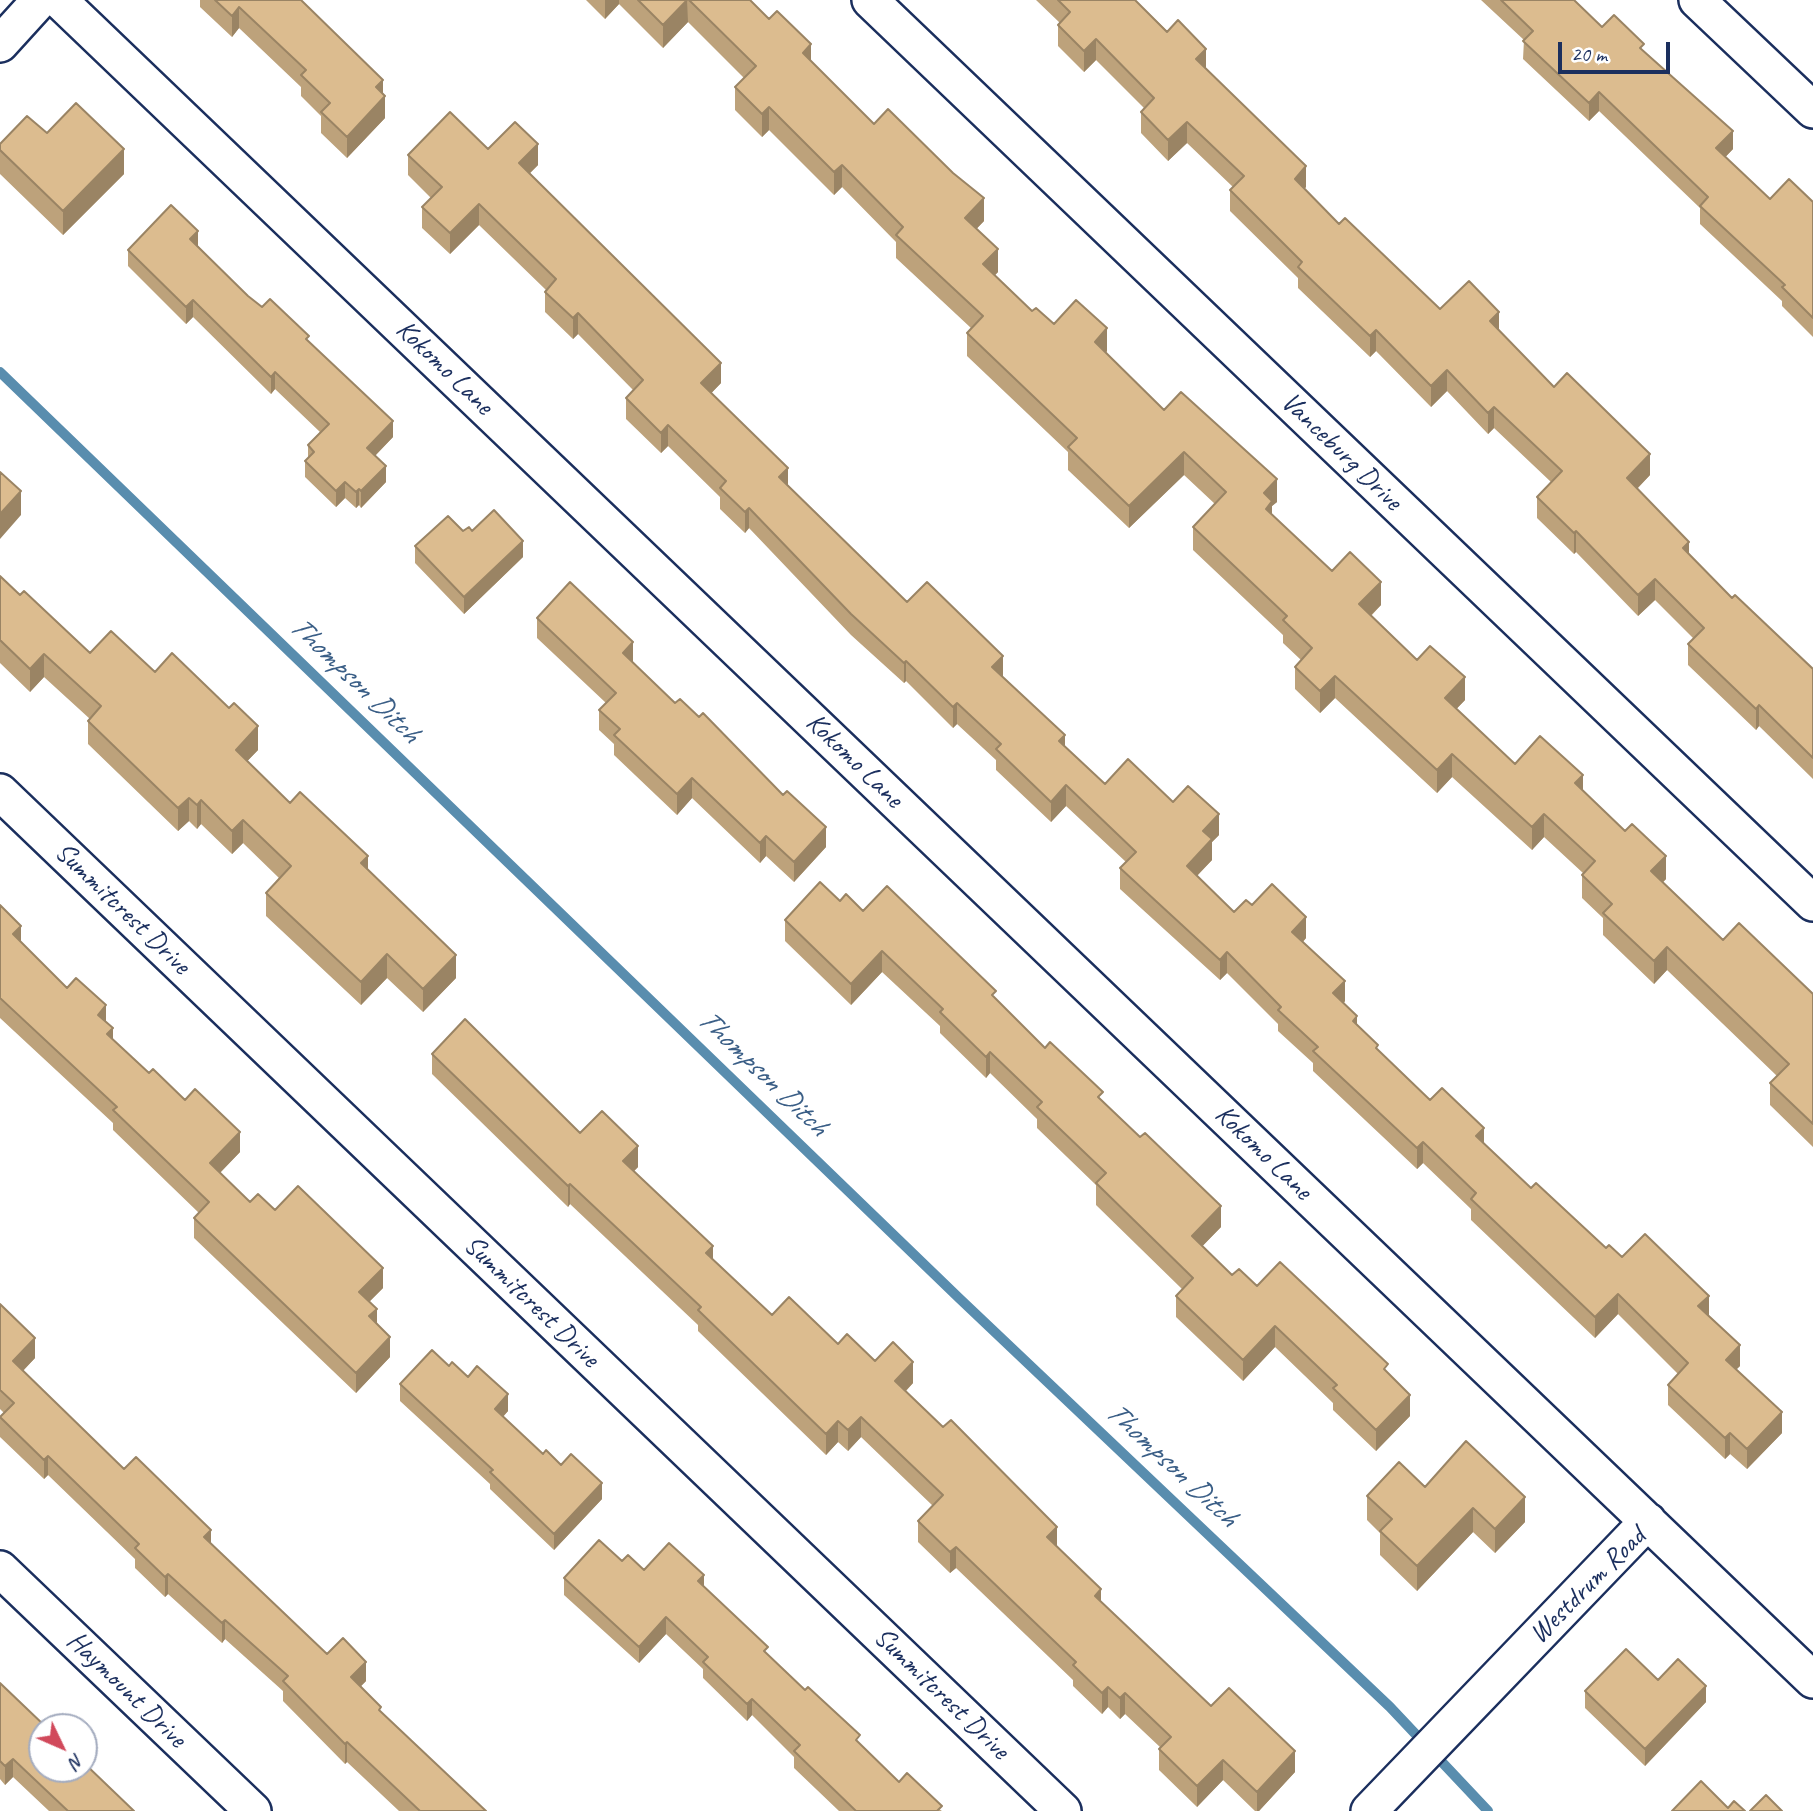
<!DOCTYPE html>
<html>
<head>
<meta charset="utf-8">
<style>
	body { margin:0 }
	#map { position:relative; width:1813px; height:1811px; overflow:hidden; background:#fff; font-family:Caveat,sans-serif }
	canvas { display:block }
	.north { position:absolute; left:28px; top:1713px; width:70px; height:70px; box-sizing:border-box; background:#fff; border:2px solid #a4acbf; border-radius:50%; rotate:134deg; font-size:19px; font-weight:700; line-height:28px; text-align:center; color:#1b2f5e }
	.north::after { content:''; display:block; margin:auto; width:24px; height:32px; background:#d1495b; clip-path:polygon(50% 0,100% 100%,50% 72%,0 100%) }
	.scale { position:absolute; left:1558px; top:42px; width:112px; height:32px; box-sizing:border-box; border:4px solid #1b2f5e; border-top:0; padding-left:9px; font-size:21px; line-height:24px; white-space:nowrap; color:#1b2f5e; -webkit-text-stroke:5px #fff; paint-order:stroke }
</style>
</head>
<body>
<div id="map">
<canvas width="1813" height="1811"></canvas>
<div class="north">N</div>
<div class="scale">20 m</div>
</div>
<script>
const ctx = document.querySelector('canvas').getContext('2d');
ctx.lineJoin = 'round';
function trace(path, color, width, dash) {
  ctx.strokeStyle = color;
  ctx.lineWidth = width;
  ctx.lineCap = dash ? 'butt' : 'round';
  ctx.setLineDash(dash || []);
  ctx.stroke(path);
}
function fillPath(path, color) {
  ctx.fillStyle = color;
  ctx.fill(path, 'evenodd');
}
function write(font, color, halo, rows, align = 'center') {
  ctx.font = font + ' Caveat,sans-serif';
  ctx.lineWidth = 7;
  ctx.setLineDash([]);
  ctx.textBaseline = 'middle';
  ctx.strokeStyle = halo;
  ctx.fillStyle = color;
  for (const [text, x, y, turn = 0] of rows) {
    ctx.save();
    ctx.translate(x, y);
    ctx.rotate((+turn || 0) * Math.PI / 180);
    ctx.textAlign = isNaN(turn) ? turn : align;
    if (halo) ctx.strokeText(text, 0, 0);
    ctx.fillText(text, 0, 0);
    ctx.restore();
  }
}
trace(new Path2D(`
	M0,372L960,1299L1390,1707L1488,1811`), '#598dae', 10);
const minor = new Path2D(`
	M59,0L1813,1680
	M870,0L1813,903
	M1697,0L1813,110
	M0,44L40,0
	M0,792L1063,1811
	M0,1569L253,1811
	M1369,1811L1648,1521`);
trace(minor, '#1b2f5e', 40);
trace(minor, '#fff', 35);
fillPath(new Path2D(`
	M200,0H301L383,94L385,118L347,158L321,133V116L301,96V87L239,28L232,37L200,7Z
	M586,0H750L874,124L984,221L976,229L998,272L995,275L1032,311L1054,324L1107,351L1106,353L1164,410L1277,502L1272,506V515L1332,571L1381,605L1371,616L1417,660L1465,700L1456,709L1515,764L1583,790L1666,879L1663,882L1723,940L1813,994V1147L1770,1105V1083L1777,1076L1667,970L1654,984L1603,935V918L1582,898V875L1583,873L1544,837L1532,850L1452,777L1437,793L1335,698L1320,713L1295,689V667L1301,660L1283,643V635L1193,550V527L1215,504L1184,475L1129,528L1068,470V452L967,356V333L971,328L896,258V242L842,187L834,195L769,130L762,137L735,110V87L744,78L688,22L663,48L619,4L605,19Z
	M1036,0H1135L1206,68L1306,187L1304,189L1339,224L1440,309L1499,331L1554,387L1650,475L1637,489L1689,555L1732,598L1813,669V779L1759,726L1756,730L1688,665V644L1694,639L1655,600L1638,616L1576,552L1574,554L1537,518V497L1551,482L1494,428L1488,434L1447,391L1431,407L1376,351L1370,357L1298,288V278L1230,211V190L1233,187L1187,143L1168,161L1141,133V112L1144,108L1096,60L1084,72L1058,46V25L1060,23Z
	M1481,0H1574L1602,27L1644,51L1733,149L1725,157L1770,199L1813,202V337L1782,306V301L1700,224V208L1599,111L1589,121L1523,59L1524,40Z
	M47,133L124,174L63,235L0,174V144Z
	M488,149L538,165L530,173L721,383L711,393L788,485L907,602L1003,677L1065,747L1105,784L1173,802L1219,835L1212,842V860L1197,876L1234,912L1252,905L1306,938L1303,942L1345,1001L1344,1003L1357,1026L1378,1050L1430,1100L1484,1144L1531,1188L1606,1248L1622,1257L1709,1316L1740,1366L1736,1369L1782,1433L1747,1469L1730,1454L1725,1459L1668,1405V1385L1678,1374L1618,1314L1595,1338L1471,1220V1209L1423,1163L1417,1169L1313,1071V1063L1278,1031V1024L1227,973L1220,980L1120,889V868L1126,862L1066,806L1051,822L996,770V760L957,724L953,728L906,681L904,683L851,635L749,528L745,533L720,509V497L668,446L661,453L626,419V398L633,390L578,334L573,339L545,312V292L546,290L479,225L450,254L422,228V207L431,198L408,175V155Z
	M198,246L248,296L262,307L309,342L393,437L375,456L386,482L361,508L359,505L356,508L345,498L336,507L305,477V461L308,458V445L320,432L275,389L271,394L193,317L186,324L128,266V250Z
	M463,531H472L523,557L464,614L415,563V546Z
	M0,576L20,595L90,653L155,672L258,750L247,761L290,803L368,870L456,978L423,1012L387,978L361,1005L266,916V893L279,878L243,843L232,854L201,824L197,829L189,821L178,831L88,744V721L90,719L44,677L30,692L0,663Z
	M537,618L633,662L632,663L826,847L794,882L766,856L760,863L692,798L677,815L614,755V744L599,730V710L606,703L537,638Z
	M840,901L863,911L996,999L1045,1048L1103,1101L1221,1227L1202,1246L1232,1275L1257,1286L1388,1373L1410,1416L1376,1451L1333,1410V1403L1275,1347L1243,1381L1176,1317V1296L1182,1289L1096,1205V1185L1037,1128V1119L990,1073L986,1078L940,1033V1026L882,972L851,1005L785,941V920Z
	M0,905L21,942L67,988L106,1023L113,1040L149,1073L240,1152L220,1173L250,1202L275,1210L383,1288L369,1302L390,1357L356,1393L194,1238V1218L199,1213L113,1130V1123L0,1018Z
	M432,1054L580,1133L638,1167L634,1171L713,1259L772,1315L875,1361L913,1383L906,1391L1057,1547L1101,1602L1211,1706L1295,1772L1259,1811H1255L1223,1780L1197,1807L1159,1770V1749L1161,1748L1125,1714L1120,1719L1108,1707L1102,1714L1073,1686V1680L956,1568L950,1573L918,1542V1521L933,1506L861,1437L848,1451L838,1442L826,1455L698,1331V1325L570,1204L568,1207L432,1074Z
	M0,1304L35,1358L23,1371L124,1469L211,1544L327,1654L366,1681L361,1686L381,1712L486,1811H399L347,1762L345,1764L283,1701V1691L225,1639L222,1643L168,1594L165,1597L135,1568V1559L48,1475L44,1479L0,1437V1417L4,1413L0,1409Z
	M468,1377L508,1411L503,1417L543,1454L561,1465L602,1499L554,1550L490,1489V1484L400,1401V1384Z
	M1425,1487L1525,1522L1495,1553L1473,1532L1417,1591L1380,1555V1533L1367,1520V1496Z
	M622,1561L644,1570L704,1587L768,1655L899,1782L942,1811H839L794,1768V1757L752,1715L747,1721L703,1678V1669L666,1634L639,1663L564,1595V1578Z
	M1658,1680L1706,1702L1645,1766L1585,1708V1691Z
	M0,1683L134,1811H49L13,1777L5,1785L0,1779Z`), '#bda27b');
fillPath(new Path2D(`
	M605,0H619V4L605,19Z
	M687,0L688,22L663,48V25Z
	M239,7V28L232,37V16Z
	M1096,39V60L1084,72V51Z
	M811,44V67L803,53Z
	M1206,49V70L1196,59Z
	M383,80V99L385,96V118L347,158V137L376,87Z
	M1599,92V111L1589,121V103Z
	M769,107V130L762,137V114Z
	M1187,122V143L1168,161V140Z
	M1733,131V149L1716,167V148Z
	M538,144V165L519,184V163Z
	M124,149V174L63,235V211Z
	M842,165V187L834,195V172Z
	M1306,166V187L1295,200V179Z
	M984,198V221L965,241V218Z
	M479,204V225L450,254V233Z
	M198,231V248L190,239Z
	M998,249V272L983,287V264Z
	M193,300V317L186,324V307Z
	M1499,312V333L1490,321Z
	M578,313V334L573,339V318Z
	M1107,328V351L1095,365V342Z
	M1376,330V351L1370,357V336Z
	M721,363V383L701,404V383Z
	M1447,370V391L1431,407V386Z
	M275,372V389L271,394V377Z
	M1494,407V428L1488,434V413Z
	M393,421V437L367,464V448Z
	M668,425V446L661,453V433Z
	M1184,452V475L1129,528V506Z
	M1650,454V475L1627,499V478Z
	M386,466V482L361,508V491Z
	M788,468V488L779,477Z
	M1277,479V502L1272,506V524L1266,532L1264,493Z
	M345,482V498L336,507V491Z
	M359,489V505L356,508V492Z
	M21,491V515L0,539V514Z
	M749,508V528L745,533V512Z
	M1576,531V552L1574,554V533Z
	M523,541V557L464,614V597Z
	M1689,542V563L1683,548Z
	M1655,579V600L1638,616V595Z
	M1381,582V605L1359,627V604Z
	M633,642V662L623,673V653Z
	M44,654V677L30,692V669Z
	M1003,656V677L992,667Z
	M906,661V681L904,683V663Z
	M1335,676V698L1320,713V691Z
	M1465,677V700L1445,721V698Z
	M957,703V724L953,728V707Z
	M1759,705V726L1756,730V709Z
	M258,726V750L236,773V750Z
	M1065,735V756L1059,741Z
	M1452,754V777L1437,793V770Z
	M1583,775V798L1575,783Z
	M692,778V798L677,815V794Z
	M1066,785V806L1051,822V802Z
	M189,798V821L178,831V808Z
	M201,800V824L197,829V805Z
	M1219,814V835L1212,842V860L1187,886V866L1203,831Z
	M1544,814V837L1532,850V827Z
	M243,820V843L232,854V831Z
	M826,827V847L794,882V862Z
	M766,836V856L760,863V843Z
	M368,856V879L361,863Z
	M1666,856V879L1651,894V871Z
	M1306,917V938L1292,953V932Z
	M21,926V946L13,934Z
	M1667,947V970L1654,984V961Z
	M882,951V972L851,1005V984Z
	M1227,952V973L1220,980V960Z
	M387,954V978L361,1005V982Z
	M456,955V978L423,1012V989Z
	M1345,981V1001L1333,1013V993Z
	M106,1005V1025L98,1015Z
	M1357,1016V1036L1353,1021Z
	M113,1028V1049L107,1034Z
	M990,1052V1073L986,1078V1057Z
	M1484,1128V1149L1476,1136Z
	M240,1132V1152L210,1183V1163Z
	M1423,1142V1163L1417,1169V1148Z
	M638,1146V1167L623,1182V1161Z
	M570,1184V1204L568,1207V1186Z
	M1221,1206V1227L1192,1257V1236Z
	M713,1246V1267L706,1253Z
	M383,1268V1288L359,1312V1292Z
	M1618,1294V1314L1595,1338V1317Z
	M1709,1296V1316L1698,1306Z
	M377,1309V1329L369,1316Z
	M1275,1326V1347L1243,1381V1360Z
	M390,1337V1357L356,1393V1373Z
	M35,1338V1358L13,1381V1361Z
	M1740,1345V1366L1726,1380V1360Z
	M913,1362V1383L895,1402V1381Z
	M508,1394V1411L495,1425V1409Z
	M1410,1395V1416L1376,1451V1430Z
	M1782,1412V1433L1747,1469V1449Z
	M861,1417V1437L848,1451V1430Z
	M838,1421V1442L826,1455V1434Z
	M1730,1433V1454L1725,1459V1438Z
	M48,1456V1475L44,1479V1460Z
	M602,1483V1499L554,1550V1534Z
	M1525,1497V1522L1495,1553V1529Z
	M1473,1508V1532L1417,1591V1566Z
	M1057,1527V1548L1047,1537Z
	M211,1530V1550L204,1537Z
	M956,1547V1568L950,1573V1552Z
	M168,1574V1594L165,1597V1577Z
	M704,1575V1592L698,1581Z
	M1101,1589V1610L1095,1596Z
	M666,1617V1634L639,1663V1647Z
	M225,1620V1639L222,1643V1623Z
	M366,1662V1681L351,1696V1677Z
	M1706,1686V1702L1645,1766V1749Z
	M1108,1687V1707L1102,1714V1693Z
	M1125,1693V1714L1120,1719V1698Z
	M752,1699V1715L747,1721V1704Z
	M347,1742V1762L345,1764V1744Z
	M1295,1751V1772L1259,1811H1257V1792Z
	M13,1759V1777L5,1785V1766Z
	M1223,1760V1780L1197,1807V1786Z`), '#9a8464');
const building = new Path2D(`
	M215,0H301L383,80L376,87L385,96L347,137L321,112L330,103L301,75L306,70L239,7L232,16Z
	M638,0H687L663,25Z
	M689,0H750L769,19L777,11L811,44L803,53L874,124L888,109L953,173L984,198L965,218L998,249L983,264L1032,311L1036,308L1054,324L1076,300L1107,328L1095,342L1164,410L1181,392L1277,479L1264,493L1272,501L1266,509L1332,571L1350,552L1381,582L1359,604L1417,660L1430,646L1465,677L1445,698L1515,764L1540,736L1583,775L1575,783L1625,831L1632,824L1666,856L1651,871L1723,940L1739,923L1813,994V1124L1770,1083L1789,1064L1667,947L1654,961L1603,913L1612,904L1582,875L1595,861L1544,814L1532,827L1452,754L1437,770L1335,676L1320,691L1295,667L1312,648L1283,620L1287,616L1193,527L1226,492L1184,452L1129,506L1068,447L1077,438L967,333L983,316L896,235L903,227L842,165L834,172L769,107L762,114L735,87L756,66Z
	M1058,0H1135L1167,32L1178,20L1206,49L1196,59L1306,166L1295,179L1339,224L1345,218L1440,309L1469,281L1499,312L1490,321L1554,387L1567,373L1650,454L1627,478L1689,542L1683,548L1732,598L1735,595L1813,669V758L1759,705L1756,709L1688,644L1704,628L1655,579L1638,595L1576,531L1574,533L1537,497L1562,471L1494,407L1488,413L1447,370L1431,386L1376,330L1370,336L1298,267L1302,262L1230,190L1244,176L1187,122L1168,140L1141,112L1154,98L1096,39L1084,51L1058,25L1070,12Z
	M1501,0H1574L1602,27L1614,15L1644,44L1640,48L1733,131L1716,148L1770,199L1789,179L1813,202V318L1782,287L1785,285L1700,206L1708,197L1599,92L1589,103L1523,41L1533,31Z
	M76,103L124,149L63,211L0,150V144L27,116L47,133Z
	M450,112L488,149L515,122L538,144L519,163L721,363L701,383L788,468L779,477L907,602L927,582L1003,656L992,667L1065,735L1059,741L1105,784L1128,759L1173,802L1188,786L1219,814L1203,831L1212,839L1187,866L1234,912L1246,900L1252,905L1272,884L1306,917L1292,932L1345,981L1333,993L1357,1016L1353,1021L1378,1045L1376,1048L1430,1100L1442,1088L1484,1128L1476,1136L1531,1188L1536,1183L1606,1248L1609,1245L1622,1257L1645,1234L1709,1296L1698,1306L1740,1345L1726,1360L1782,1412L1747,1449L1730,1433L1725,1438L1668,1385L1688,1363L1618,1294L1595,1317L1471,1199L1476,1193L1423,1142L1417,1148L1313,1051L1318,1047L1278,1010L1281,1007L1227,952L1220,960L1120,868L1136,852L1066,785L1051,802L996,749L1001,744L957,703L953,707L906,661L904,663L851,614L749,508L745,512L720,488L726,481L668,425L661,433L626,398L643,380L578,313L573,318L545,292L556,279L479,204L450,233L422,207L442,187L408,155Z
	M171,205L198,231L190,239L248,296L262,307L270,299L309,336L306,339L393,421L367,448L386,466L361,491L359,489L356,492L345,482L336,491L305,461L314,452L308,445L329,424L275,372L271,377L193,300L186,307L128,250Z
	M0,472L21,491L0,514Z
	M494,510L523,541L464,597L415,546L448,516L463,531L469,527L472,531Z
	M0,576L20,595L24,591L90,653L111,631L155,672L172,653L229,708L234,703L258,726L236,750L290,803L300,792L368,856L361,863L456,955L423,989L387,954L361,982L266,893L291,866L243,820L232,831L201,800L197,805L189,798L178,808L88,721L101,706L44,654L30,669L0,640Z
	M570,582L633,642L623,653L675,703L680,699L699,717L703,713L783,795L787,791L826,827L794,862L766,836L760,843L692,778L677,794L614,735L620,729L599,710L616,693L537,618Z
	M820,882L840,901L846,894L863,911L887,886L996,991L992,995L1045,1048L1050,1042L1103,1092L1098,1097L1140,1137L1145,1133L1221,1206L1192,1236L1232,1275L1239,1269L1257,1286L1280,1262L1388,1364L1384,1369L1410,1395L1376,1430L1333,1388L1337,1385L1275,1326L1243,1360L1176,1296L1193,1278L1096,1183L1106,1173L1037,1107L1042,1102L990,1052L986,1057L940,1012L943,1009L882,951L851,984L785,920Z
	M0,905L21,926L13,934L67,988L76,978L106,1005L98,1015L113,1028L107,1034L149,1073L153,1069L185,1100L195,1089L240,1132L210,1163L250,1202L258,1194L275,1210L298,1186L383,1268L359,1292L377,1309L369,1316L390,1337L356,1373L194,1218L209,1202L113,1110L117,1107L0,998Z
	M465,1019L580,1133L602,1111L638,1146L623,1161L713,1246L706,1253L772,1315L789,1297L838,1344L847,1334L875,1361L893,1342L913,1362L895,1381L943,1427L951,1420L1057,1527L1047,1537L1101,1589L1095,1596L1211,1706L1229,1688L1295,1751L1257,1792L1223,1760L1197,1786L1159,1749L1171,1737L1125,1693L1120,1698L1108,1687L1102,1693L1073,1665L1076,1662L956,1547L950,1552L918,1521L943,1495L861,1417L848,1430L838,1421L826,1434L698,1310L701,1307L570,1184L568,1186L432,1054Z
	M0,1304L35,1338L13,1361L124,1469L136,1457L211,1530L204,1537L327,1654L343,1638L366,1662L351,1677L381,1707L379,1710L486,1811H420L347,1742L345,1744L283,1681L288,1676L225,1620L222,1623L168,1574L165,1577L135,1548L139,1544L48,1456L44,1460L0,1417L14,1403L0,1390Z
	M432,1350L449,1366L452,1362L468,1377L477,1366L508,1394L495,1409L543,1454L546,1450L561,1465L571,1454L602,1483L554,1534L490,1472L493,1470L400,1384Z
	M1466,1441L1525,1497L1495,1529L1473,1508L1417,1566L1380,1531L1392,1519L1367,1496L1399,1462L1425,1487Z
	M599,1540L622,1561L628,1555L644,1570L669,1543L704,1575L698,1581L768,1647L764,1651L805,1690L808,1687L860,1735L856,1740L899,1782L907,1773L942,1806L937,1811H856L794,1751L800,1745L752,1699L747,1704L703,1662L708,1657L666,1617L639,1647L564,1578Z
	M1626,1649L1658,1680L1678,1659L1706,1686L1645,1749L1585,1691Z
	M0,1683L46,1727H42V1769H84V1763L134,1811H68L13,1759L5,1766L0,1761Z
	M1701,1781L1728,1808L1734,1801L1745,1811H1672Z
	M1766,1795L1782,1811H1750Z`);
fillPath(building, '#dcbc8f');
trace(building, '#9a8464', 2);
write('28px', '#1b2f5e', '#fff', [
	["Kokomo Lane",444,368,44],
	["Vanceburg Drive",1341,452,44],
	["Kokomo Lane",854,761,44],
	["Summitcrest Drive",122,909,44],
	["Kokomo Lane",1263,1153,44],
	["Summitcrest Drive",531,1302,44],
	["Westdrum Road",1588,1586,-45],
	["Haymount Drive",126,1690,44],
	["Summitcrest Drive",941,1694,44]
]);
write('italic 30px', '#3a5e86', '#fff', [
	["Thompson Ditch",354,680,44],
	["Thompson Ditch",762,1073,44],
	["Thompson Ditch",1171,1465,43]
]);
</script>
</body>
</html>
